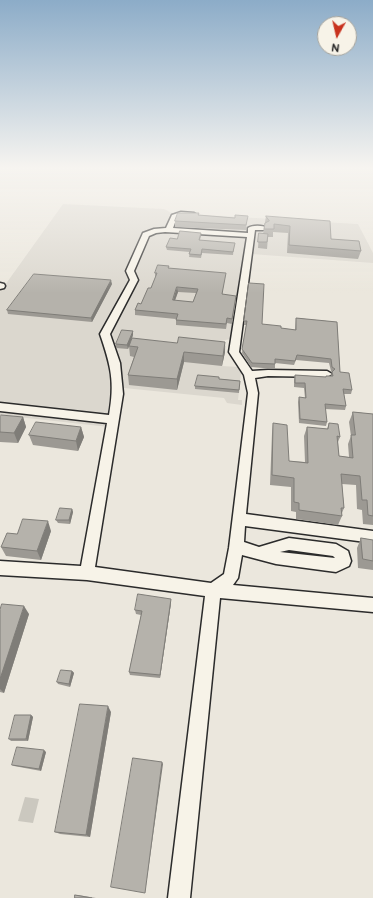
<!DOCTYPE html>
<html>
<head>
<meta charset="utf-8">
<style>
	body { margin:0 }
	#map { position:relative; width:373px; height:898px; overflow:hidden; background:#ebe7dd; font-family:"Balsamiq Sans",sans-serif }
	canvas { display:block }
	.north { position:absolute; left:317px; top:16px; width:40px; height:40px; box-sizing:border-box; background:#f7f3e8; border:1px solid #a5a39c; border-radius:50%; rotate:188deg; font-size:11px; font-weight:700; line-height:16px; text-align:center; color:#2b2b2b }
	.north::after { content:''; display:block; margin:auto; width:14px; height:18px; background:#c8321e; clip-path:polygon(50% 0,100% 100%,50% 72%,0 100%) }
</style>
</head>
<body>
<div id="map">
<canvas width="373" height="898"></canvas>
<div class="north">N</div>
</div>
<script>
const ctx = document.querySelector('canvas').getContext('2d');
ctx.lineJoin = 'round';
function fillPath(path, color) {
  ctx.fillStyle = color;
  ctx.fill(path, 'evenodd');
}
function trace(path, color, width, dash) {
  ctx.strokeStyle = color;
  ctx.lineWidth = width;
  ctx.lineCap = dash ? 'butt' : 'round';
  ctx.setLineDash(dash || []);
  ctx.stroke(path);
}
fillPath(new Path2D(`
	M63,204L164,209L172,213L358,224L373,253V263L251,254L239,337L221,341L226,346L222,366L238,367L241,373L238,400H242V405L227,403L224,398L114,387L109,427L0,415V292Z`), '#dbd7ce');
fillPath(new Path2D(`
	M25,797L39,799L33,823L18,821Z`), '#cbc8bf');
const minor = new Path2D(`
	M181,212L194,213L197,215L194,217H177L173,228L248,233V228C252,225 263,225 267,228L263,230H255L239,352L252,371L268,370L327,371L332,374L327,377L268,376L255,378L258,393L246,514L373,531V543L245,526L244,542L259,547L289,538L336,544L348,551L351,561L349,566L336,572L276,564L242,555L238,578L233,585L373,598V612L220,598L190,898H168L205,596L87,580L0,575V561L81,566L107,423L0,411V403L109,415C115,382 111,366 100,334L130,280L126,271L143,233L154,229L166,228L172,215ZM165,232L247,237L229,352L244,375L248,393L229,548L224,574L211,583L95,567L123,394L120,363L110,334L138,280L134,271L149,236L156,233ZM289,550L333,556L335,558L280,552Z
	M0,283L4,284L5,286L4,288L0,289Z`);
trace(minor, '#2b2b2b', 3);
fillPath(minor, '#f7f3e8');
fillPath(new Path2D(`
	M199,213V215L235,218L247,222L246,230L175,227V221Z
	M266,216L331,239L361,251L358,259L287,253L288,233L273,232V237H268L267,249L258,248L259,233L263,234Z
	M201,236L200,240L234,246L233,255L202,253L201,258L189,257L190,252L167,250L166,247L177,239Z
	M169,268L225,277L222,294L236,301L232,324L227,323L226,329L176,325V319L135,315V310L141,304L151,288L155,278V273ZM178,292L196,293L193,302L175,301Z
	M249,283L262,324L281,328L295,330L296,318L337,322L340,372L352,390L351,394H344L346,406L345,410L325,409L327,422L326,426L299,423L298,402L299,397L305,398L304,388L294,387V380L295,375L326,377V376H331L332,373L331,371L329,363L296,360L294,365L275,363V369L251,367L242,353L246,325H244Z
	M112,284L92,322L8,314L7,310Z
	M133,335L130,343L225,352L222,366L184,362L177,390L129,385L128,375L134,357L130,356L129,346L128,349L116,348V344Z
	M219,379L240,381L239,393L195,389V386Z
	M353,412L373,414V525L363,524L362,510L357,509L356,485L342,484L344,508L342,513V516L338,525L296,519V512L291,511V487L270,485L272,433L273,423L289,461L305,462L304,436L307,427L327,429L329,423L340,437L338,442L339,456L349,457L348,444L351,436L349,422Z
	M0,416L23,417L26,427L18,443L0,442Z
	M81,427L84,437L78,451L33,445L29,435Z
	M72,509L73,512L70,524L58,523L56,520Z
	M51,531L41,560L6,556L1,547Z
	M361,538L373,540V570L358,568L357,548Z
	M171,603L160,678L130,675L129,672L141,615L136,614L135,610Z
	M0,610L29,614L4,693L0,692Z
	M72,671L74,673L70,687L58,684L57,682Z
	M111,712L90,837L60,834L55,832Z
	M31,715L33,717L28,741H11L9,739Z
	M46,752L41,771L14,766L12,765Z
	M75,895H78L96,898H75Z`), '#9c9993');
fillPath(new Path2D(`
	M111,280L112,284L92,322L91,318Z
	M177,287L178,292L173,305V300Z
	M133,331V335L128,349L127,345Z
	M225,342V352L222,366L223,356Z
	M184,352V362L177,390V379Z
	M23,417L26,427L18,443L14,433Z
	M81,427L84,437L78,451L76,441Z
	M72,509L73,512L70,524L69,520Z
	M48,521L51,531L41,560L37,551Z
	M171,599V603L160,678V675Z
	M24,606L29,614L4,693L0,689V679Z
	M72,671L74,673L70,687L69,684Z
	M108,706L111,712L90,837L86,835Z
	M31,715L33,717L28,741L26,739Z
	M44,750L46,752L41,771L39,769Z
	M162,762L163,764L145,893Z`), '#7f7d78');
const building = new Path2D(`
	M178,213H199L198,215L235,218V215L248,216L246,225L175,221Z
	M266,216L330,221L331,239L359,241L361,251L289,245L290,226L274,224V229H264L265,223L269,221Z
	M180,231L201,233L199,240L235,243L233,252L202,249L201,255L189,254L191,249L166,247L170,238L177,239Z
	M259,233L268,234L267,242H258Z
	M158,265L169,266L168,268L226,273L222,294L236,296L232,319L227,318L226,324L176,320L178,314L135,310L138,303L141,304L148,288H151L157,273H155ZM177,287L198,289L193,302L173,300Z
	M34,274L111,280L91,318L7,310Z
	M249,283L264,284L262,324L281,326V328L296,330V318L337,322L340,372L349,373L352,390L343,389L346,406L325,404L327,422L300,419L299,397L306,398L305,383H295V375L326,377V376H333L332,372L335,369L332,367L331,359L297,355L295,361L275,359V364L252,363L242,349L247,321H244Z
	M122,330L133,331L127,345L116,344Z
	M179,337L225,342L223,356L184,352L177,379L128,375L138,347L129,346L132,338L177,343Z
	M198,375L219,377V379L240,381L239,390L195,386Z
	M353,412L373,414V516L368,515L367,500H362L360,476L341,474L344,508H341L342,516L299,510V503L294,502V478L272,475L273,423L287,425L289,461L308,463L307,427L328,429L329,423L338,424L340,437L337,436L339,456L353,458L351,435H355Z
	M1,415L23,417L14,433L0,432V416Z
	M36,422L81,427L76,441L29,435Z
	M60,508L72,509L69,520H56Z
	M23,519L48,521L37,551L1,547L7,533L17,534Z
	M361,538L373,540V561L363,559Z
	M138,594L171,599L160,675L129,672L142,611L135,610Z
	M2,604L24,606L0,679V610Z
	M61,670L72,671L69,684L57,682Z
	M80,704L108,706L86,835L55,832Z
	M15,715H31L26,739H9Z
	M17,747L44,750L39,769L12,765Z
	M133,758L162,762L145,893L111,887Z
	M75,895L92,898H75Z`);
fillPath(building, '#b5b2ab');
trace(building, '#7f7d78', 1);
const sky = ctx.createLinearGradient(0, 0, 0, 293);
sky.addColorStop(0, '#8cacc8');
sky.addColorStop(0.57, '#f6f4f0');
sky.addColorStop(1, '#f6f4f000');
ctx.fillStyle = sky;
ctx.fillRect(0, 0, 373, 293);
</script>
</body>
</html>
